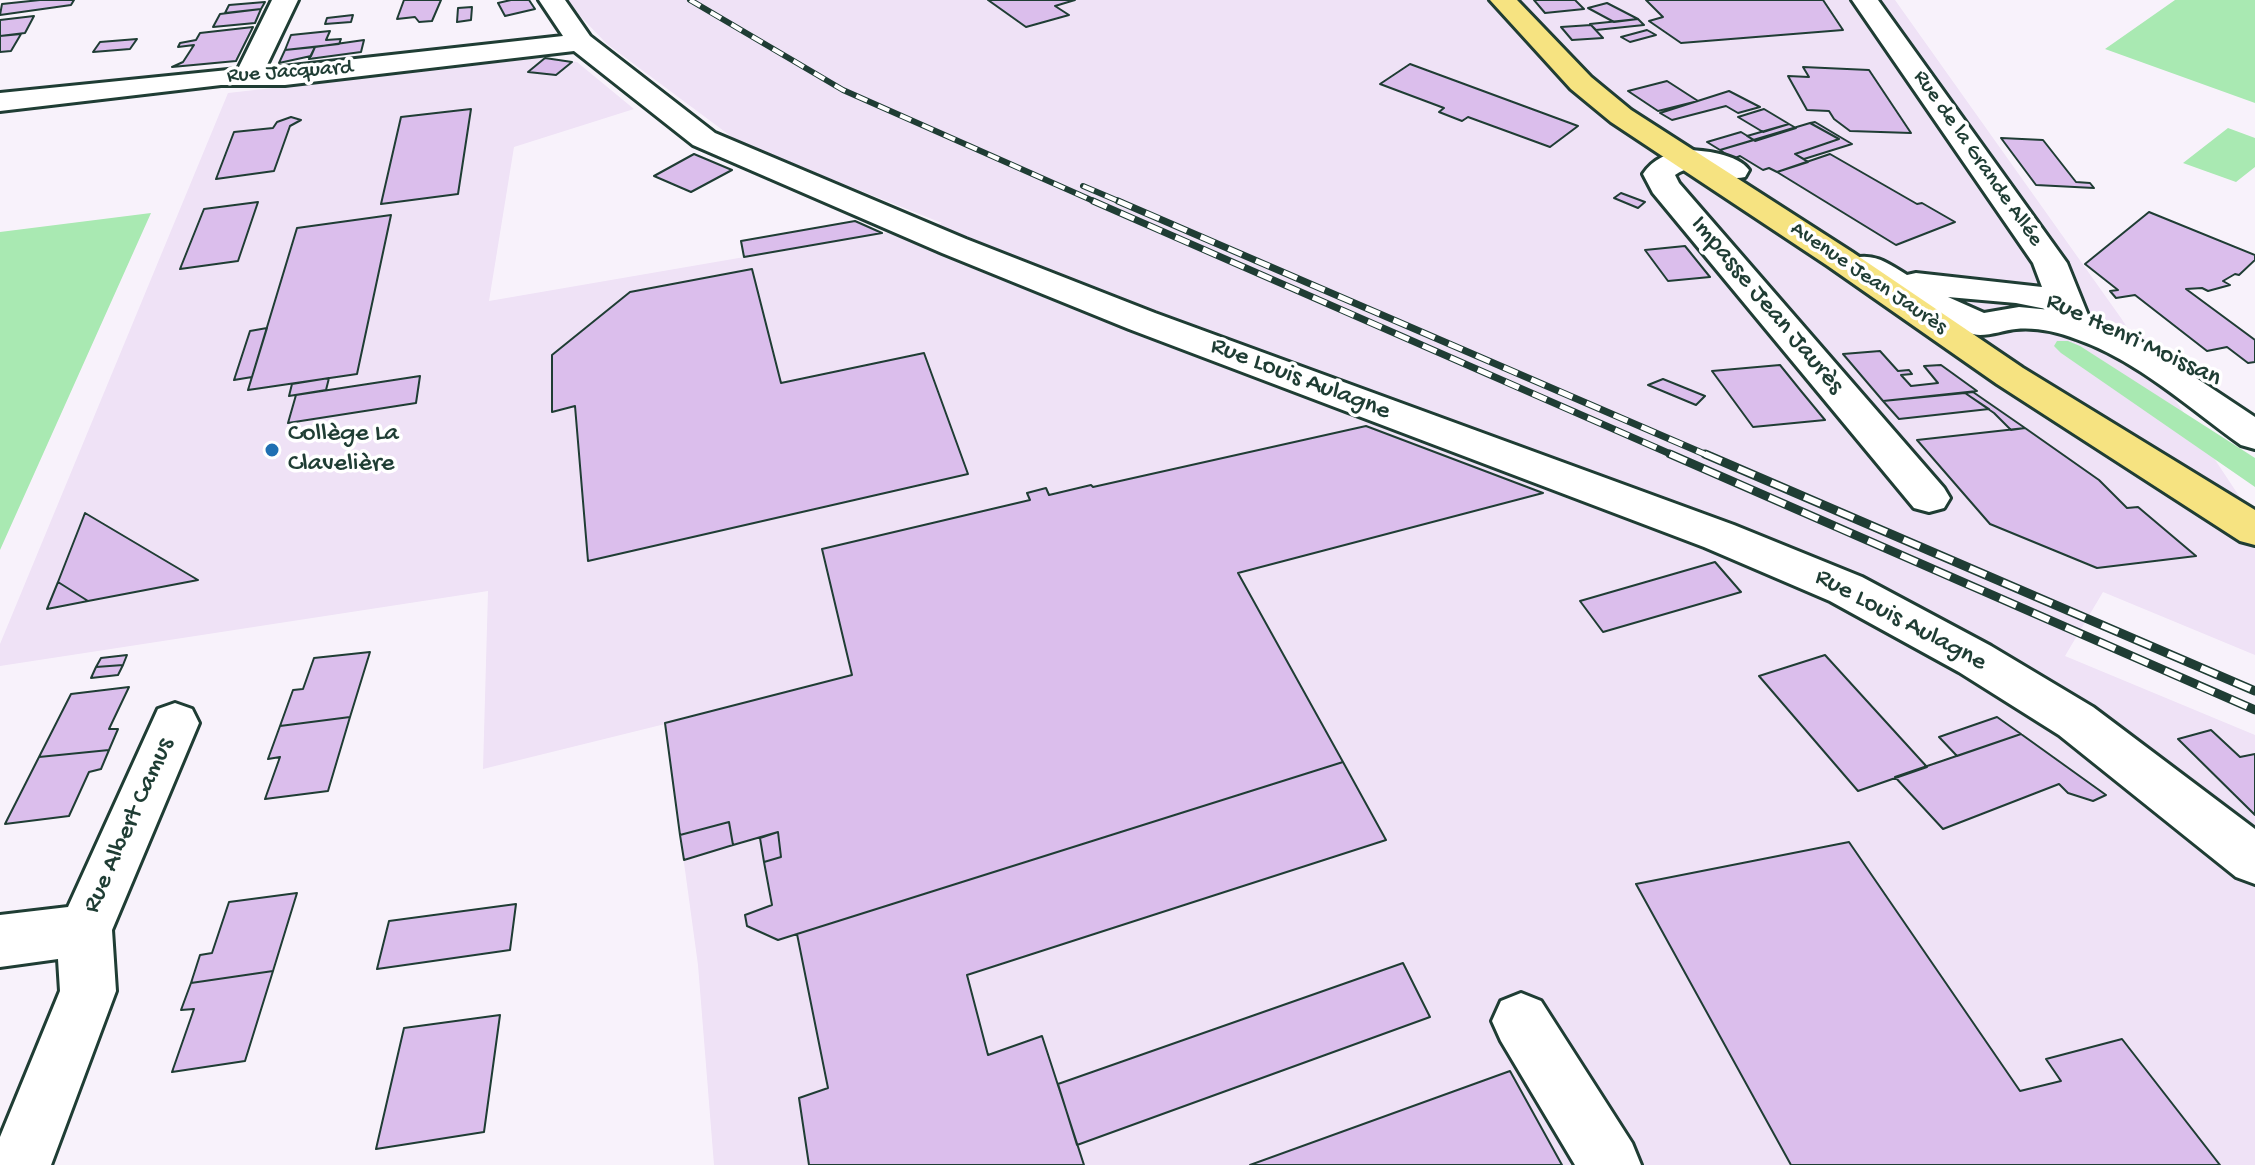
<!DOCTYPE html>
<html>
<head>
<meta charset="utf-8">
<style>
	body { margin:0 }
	canvas { display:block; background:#f8f2fb }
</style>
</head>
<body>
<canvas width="2255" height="1165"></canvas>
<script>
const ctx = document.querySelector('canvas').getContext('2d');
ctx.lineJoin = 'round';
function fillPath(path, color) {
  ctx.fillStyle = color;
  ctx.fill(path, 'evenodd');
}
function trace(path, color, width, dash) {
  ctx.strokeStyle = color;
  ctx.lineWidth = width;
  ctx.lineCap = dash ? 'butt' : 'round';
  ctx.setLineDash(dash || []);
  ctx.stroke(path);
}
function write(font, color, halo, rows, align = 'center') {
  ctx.font = font + ' "Gochi Hand",sans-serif';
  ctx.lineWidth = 7;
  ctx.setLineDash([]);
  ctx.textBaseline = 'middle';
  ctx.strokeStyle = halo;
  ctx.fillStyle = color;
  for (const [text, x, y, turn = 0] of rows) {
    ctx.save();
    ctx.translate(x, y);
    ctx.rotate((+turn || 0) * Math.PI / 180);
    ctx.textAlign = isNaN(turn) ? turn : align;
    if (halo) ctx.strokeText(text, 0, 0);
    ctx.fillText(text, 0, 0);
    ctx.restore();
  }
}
fillPath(new Path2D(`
	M568,0H1895L2121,318L2255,520V655L2103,592L2065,656L2255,735V1165H714L698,965L665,724L483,769L488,591L0,666V644L228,93L541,58L577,62L634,109L514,147L489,301L942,223L740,143L607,44L580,16Z`), '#efe2f6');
fillPath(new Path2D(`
	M2175,0H2255V103L2105,49Z
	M2228,128L2255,138V167L2236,182L2183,163Z
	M151,213L0,550V232Z
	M2057,341H2068L2080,346L2255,458V487L2061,353L2054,346Z`), '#a9e9b2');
const building = new Path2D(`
	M40,0H74L71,5L0,15L2,4Z
	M404,0H441L432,21L419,22L415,17L397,19Z
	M511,0H529L535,9L505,16L498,3Z
	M988,0H1075L1055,6L1069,15L1026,27Z
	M1534,0H1575L1584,9L1545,13Z
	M1646,0H1823L1843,30L1681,43L1649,21L1663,17Z
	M265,2L261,9L225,13L229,5Z
	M1607,3L1638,19L1614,22L1588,8Z
	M472,7L471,20L457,22L458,8Z
	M261,9L255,23L213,27L220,14Z
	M353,15L351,22L325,24L327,18Z
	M34,16L25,33L0,36V20Z
	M1638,19L1644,25L1596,30L1590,24Z
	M1591,25L1603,38L1572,40L1561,27Z
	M253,27L236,61L172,67L183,62L194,45L178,47L180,43L196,40L200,33Z
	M1647,30L1656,35L1630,42L1621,37Z
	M330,31L326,40L341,39L339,44L285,50L291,35Z
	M21,34L11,51L0,52V36Z
	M137,39L130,49L93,52L100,42Z
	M364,40L361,52L309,59L315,47Z
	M315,47L311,56L279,63L285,50Z
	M545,58L572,62L556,75L528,72Z
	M1410,64L1578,126L1550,147L1468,117L1462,121L1439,112L1444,108L1380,84Z
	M1803,67L1869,70L1911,133L1850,131L1834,119L1829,111L1807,110L1788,76L1809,77Z
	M1667,81L1698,101L1658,111L1628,91Z
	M1729,91L1760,107L1738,113L1726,106L1672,120L1660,113Z
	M471,109L458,194L381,204L401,117Z
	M1764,109L1789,124L1763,132L1738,117Z
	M291,117L301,120L290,126L274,171L216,179L234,132L273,128L277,122Z
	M1815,122L1852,144L1804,159L1795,154L1839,139L1810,123Z
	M1810,123L1839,139L1795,154L1808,162L1777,172L1769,168L1763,170L1740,156L1733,159L1720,150Z
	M1789,124L1796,128L1755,141L1747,136Z
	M1741,132L1754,140L1720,150L1707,142Z
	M2001,138L2043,140L2076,182L2090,183L2094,188L2036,185Z
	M694,154L732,170L691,192L654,176Z
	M1830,154L1917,204L1922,203L1955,222L1896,245L1777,172Z
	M1621,193L1645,202L1638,208L1614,198Z
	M258,202L238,261L180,269L204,209Z
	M2149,212L2255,255V260L2239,275L2235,274L2223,281L2230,285L2208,291L2202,288L2186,289L2255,340V362L2248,363L2227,347L2207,351L2135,295L2116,298L2110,291L2118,290L2085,264Z
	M391,215L357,374L248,390L297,228Z
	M855,221L882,233L744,257L741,241Z
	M1685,246L1710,277L1668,281L1645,250Z
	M752,269L781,383L924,353L968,474L588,561L575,406L552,412V355L630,292Z
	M267,328L252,377L234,380L250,331Z
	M1880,351L1898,371L1909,370L1912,374L1901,375L1911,386L1938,383L1924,366L1941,365L1977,391L1883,401L1843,354Z
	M1780,365L1801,391L1825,420L1753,427L1712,371Z
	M420,376L416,403L288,423L296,395Z
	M329,378L326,390L289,396L292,384Z
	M1663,379L1705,396L1696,405L1648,385Z
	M1973,392L2025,428L2011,430L1994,413L1965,393Z
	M1965,393L1989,409L1899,419L1883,401Z
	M1366,426L1543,493L1238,573L1343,762L778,940L747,926L745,915L772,905L764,862L781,857L778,832L733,845L729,822L680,835L665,723L852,675L822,549L1030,500L1027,493L1046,488L1049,495L1091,485L1093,487Z
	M2025,428L2099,480L2127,508L2138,507L2196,556L2097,568L1990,524L1917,440Z
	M85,513L198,580L88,601L58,582Z
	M1715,562L1741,592L1603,632L1580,601Z
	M58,582L88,601L47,609Z
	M370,652L350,717L280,726L293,690L303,689L314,658Z
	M127,655L123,665L96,667L101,658Z
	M1825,655L1927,767L1858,791L1759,676Z
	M123,665L118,675L91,678L96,667Z
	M129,687L109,729H118L109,750L39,757L71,694Z
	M350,717L328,791L265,799L280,757L268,759L280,726Z
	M1997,717L2021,734L1957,756L1939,737Z
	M2211,730L2240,757L2255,754V815L2178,739Z
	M2021,734L2106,795L2093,801L2068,793L2059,784L1943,829L1895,777Z
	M109,750L101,769L89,772L69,816L5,824L39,757Z
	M1343,762L1386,840L967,975L988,1055L1042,1036L1084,1165H809L799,1098L828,1088L797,934Z
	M729,822L733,845L684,860L680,835Z
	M778,832L781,857L764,862L760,838Z
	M1849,842L2020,1091L2061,1081L2046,1059L2122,1039L2220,1165H1791L1636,884Z
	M297,893L273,971L191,983L200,955L212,953L229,902Z
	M516,904L510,950L377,969L389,921Z
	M1403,963L1430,1017L1077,1145L1058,1084Z
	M273,971L245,1061L172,1072L194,1009L181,1010L191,983Z
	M500,1015L484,1132L376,1149L404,1028Z
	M1510,1071L1562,1165H1250Z`);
fillPath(building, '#dbbeec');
trace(building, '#1f3d34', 2);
const minor = new Path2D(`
	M272,0H298L265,69L563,36L539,0H565L590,36L715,133L966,239L1155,313L1734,525L1862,577L1991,646L2093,707L2255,829V884L2236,877L2059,735L1959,672L1830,601L1704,547L1129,329L942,253L693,145L574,51L285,85H221L0,111V93L238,69Z
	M1852,0H1878L2067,263L2090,320L2139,340L2255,417V449L2241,445C2189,408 2137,360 2076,339C2058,332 2036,327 2016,329C2005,330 1992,335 1980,335C1952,334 1880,288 1854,272L1849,265L1854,258C1875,253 1889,264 1907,275L1916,273L2042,287L2033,263ZM1948,297L2016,303L2051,310L2019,307L1984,313Z
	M1685,150C1703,150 1738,154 1749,170L1745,177C1720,183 1697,158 1675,175L1679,183L1944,488L1950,498L1944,508L1929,512L1914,508L1653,193L1643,174C1654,158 1667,154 1685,150Z
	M175,703L192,709L199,723L112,930L116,991L51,1165H0V1137L60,991L58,959L0,967V915L68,907L158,709Z
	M1521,993L1541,1001L1632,1143L1641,1165H1575L1501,1041L1492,1021L1501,1001Z`);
const major = new Path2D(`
	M1490,0H1517L1591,77L1631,110L1852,252L2023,368L2255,510V545L2240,541L1997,384L1828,266L1611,122L1571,89Z`);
trace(minor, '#1f3d34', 6);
trace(major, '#1f3d34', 6);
fillPath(minor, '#fff');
fillPath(major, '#f6e381');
const railFar2 = new Path2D(`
	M690,0L843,90L1098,203
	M1083,186L1123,203`);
const railFar1 = new Path2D(`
	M1093,201L1675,456
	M1118,201L1709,456`);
const rail = new Path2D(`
	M1670,454L2255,710
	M1705,454L2255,691`);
trace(railFar2, '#1f3d34', 6);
trace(railFar1, '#1f3d34', 7);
trace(rail, '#1f3d34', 9);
trace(railFar2, '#fff', 4, [12]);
trace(railFar1, '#fff', 5, [15]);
trace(rail, '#fff', 6, [18]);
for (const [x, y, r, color] of [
	[272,450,8,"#1f6fb2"]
]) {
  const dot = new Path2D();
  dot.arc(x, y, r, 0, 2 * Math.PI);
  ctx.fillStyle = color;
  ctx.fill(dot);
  trace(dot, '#fff', 3);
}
write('22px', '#1f3d34', '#fff', [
	["Rue Jacquard",290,73,-4],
	["Rue de la Grande Allée",1977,159,55],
	["Avenue Jean Jaurès",1868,279,34]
]);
write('26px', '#1f3d34', '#fff', [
	["Impasse Jean Jaurès",1766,306,50],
	["Rue Henri Moissan",2133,341,25],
	["Rue Louis Aulagne",1300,380,21],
	["Rue Louis Aulagne",1900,621,28],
	["Rue Albert Camus",130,826,-66]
]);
write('26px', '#1f3d34', '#fff', [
	["Collège La",288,435],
	["Clavelière",288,465]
], 'left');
</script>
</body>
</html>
